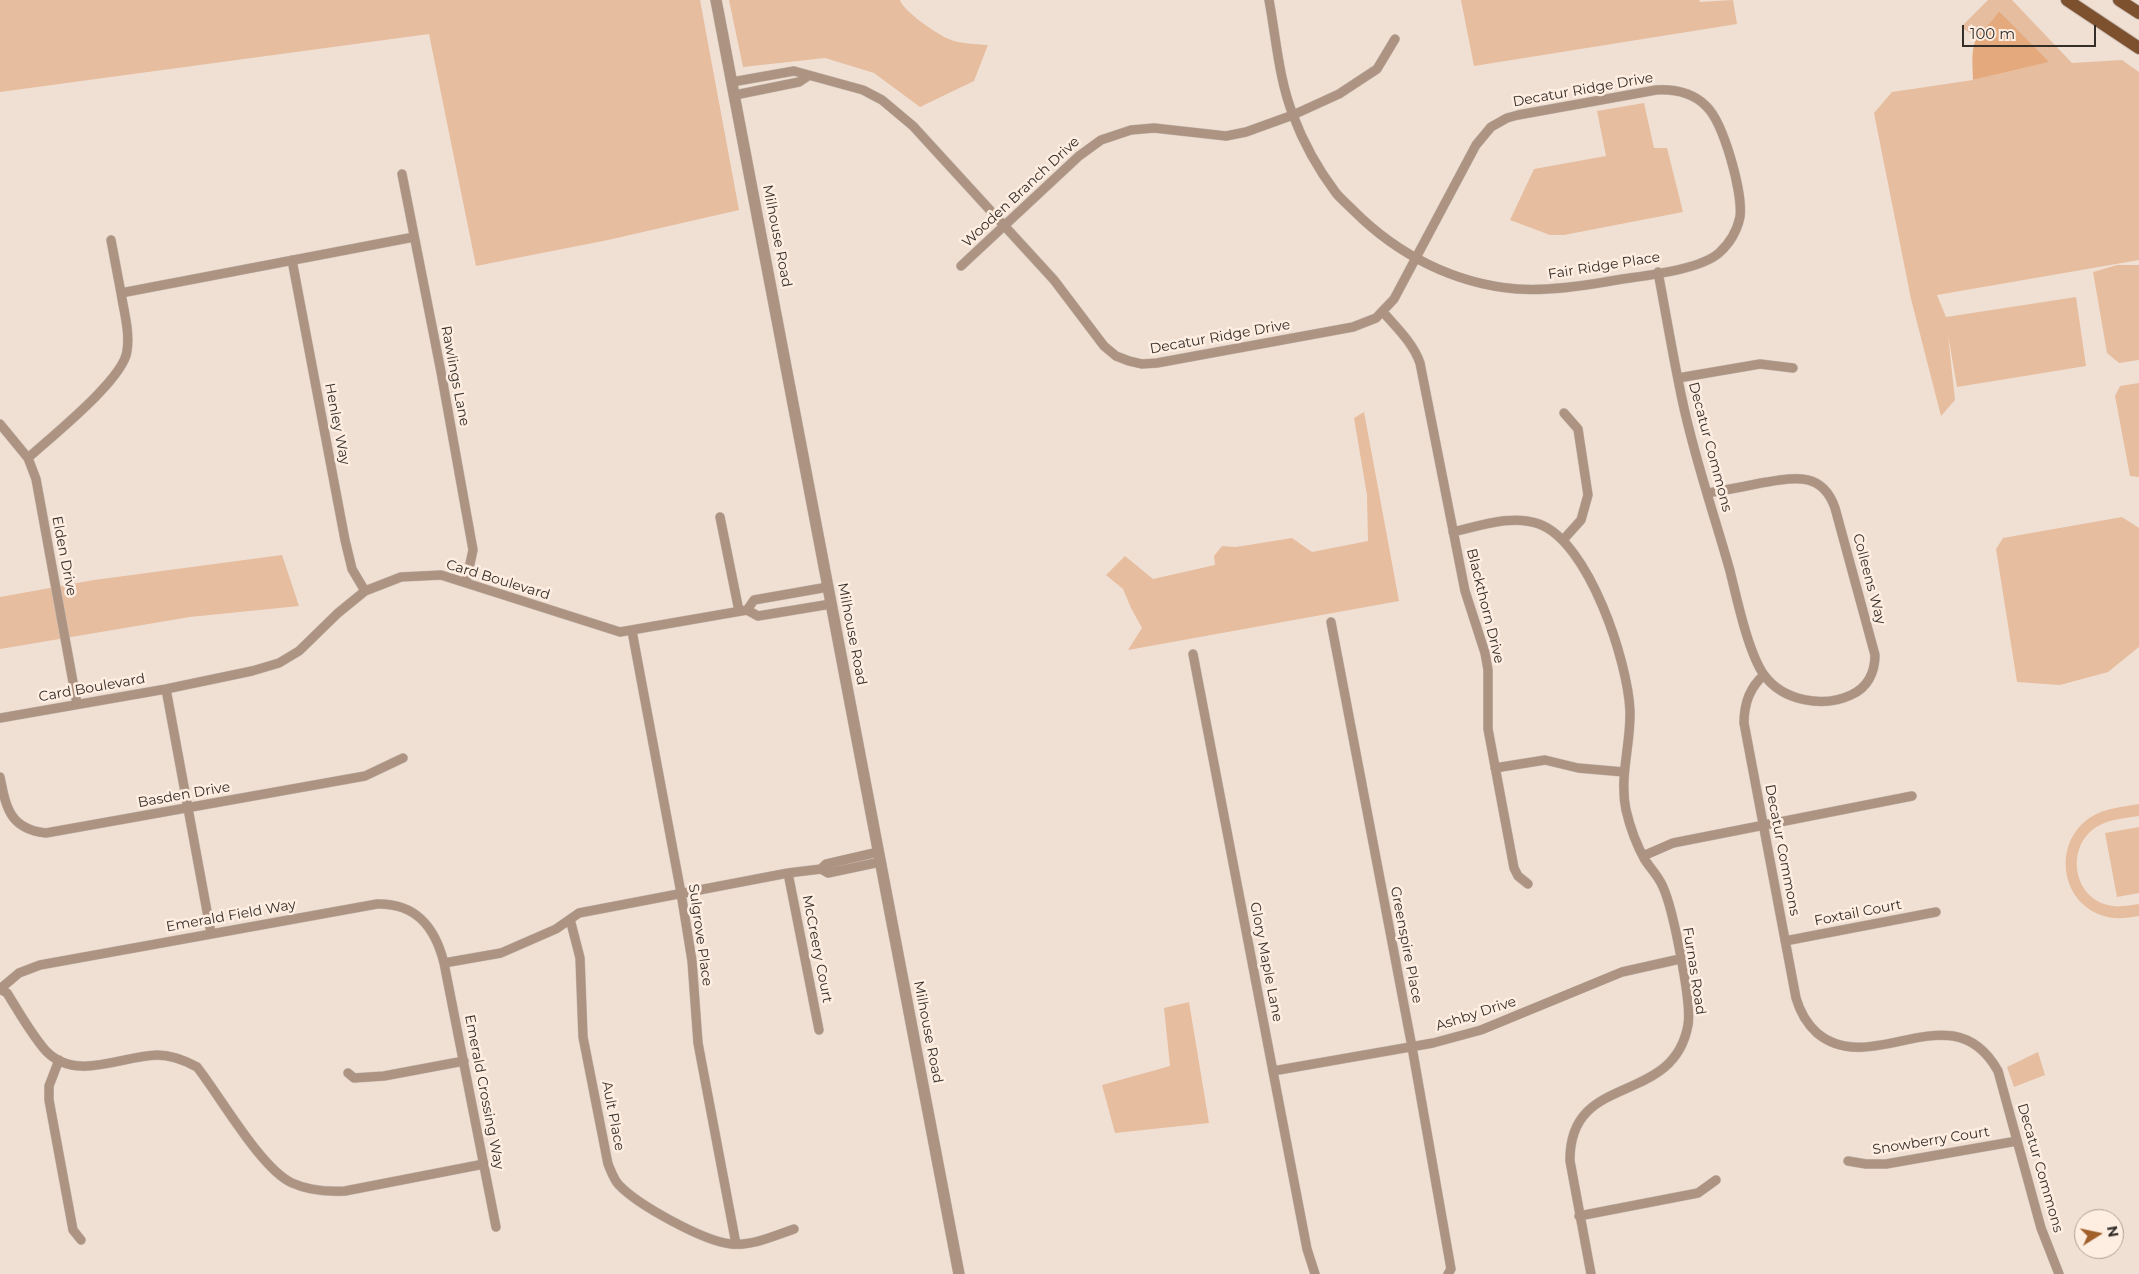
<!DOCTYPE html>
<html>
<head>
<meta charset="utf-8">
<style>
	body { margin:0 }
	#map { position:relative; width:2139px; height:1274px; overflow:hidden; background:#f0e0d4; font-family:Montserrat,sans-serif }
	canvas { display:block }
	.north { position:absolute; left:2074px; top:1209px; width:50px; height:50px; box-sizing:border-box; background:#feede1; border:1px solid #ada197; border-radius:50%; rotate:80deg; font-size:14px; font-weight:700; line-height:20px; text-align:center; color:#342e29 }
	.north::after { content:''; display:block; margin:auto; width:18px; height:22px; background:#a2612b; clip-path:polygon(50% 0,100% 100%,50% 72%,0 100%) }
	.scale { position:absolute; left:1962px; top:25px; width:134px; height:22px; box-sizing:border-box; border:2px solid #342e29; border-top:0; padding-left:6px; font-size:15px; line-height:18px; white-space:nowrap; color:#342e29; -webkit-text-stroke:4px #feede1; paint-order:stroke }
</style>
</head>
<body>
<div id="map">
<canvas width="2139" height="1274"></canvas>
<div class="north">N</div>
<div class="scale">100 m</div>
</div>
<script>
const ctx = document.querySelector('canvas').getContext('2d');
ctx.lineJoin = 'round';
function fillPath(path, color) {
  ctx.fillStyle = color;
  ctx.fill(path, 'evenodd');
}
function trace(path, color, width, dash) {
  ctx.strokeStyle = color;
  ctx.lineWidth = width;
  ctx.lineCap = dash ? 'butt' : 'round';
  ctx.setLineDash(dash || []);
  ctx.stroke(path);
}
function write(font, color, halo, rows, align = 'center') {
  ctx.font = font + ' Montserrat,sans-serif';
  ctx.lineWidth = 5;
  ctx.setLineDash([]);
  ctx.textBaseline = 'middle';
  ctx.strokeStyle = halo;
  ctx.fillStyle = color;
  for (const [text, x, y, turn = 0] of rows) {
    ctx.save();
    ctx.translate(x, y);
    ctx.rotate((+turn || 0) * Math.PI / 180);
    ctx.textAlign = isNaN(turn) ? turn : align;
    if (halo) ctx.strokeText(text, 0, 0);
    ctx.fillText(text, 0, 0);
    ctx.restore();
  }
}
fillPath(new Path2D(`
	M0,0H700L739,210L608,240L476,266L429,34L0,92Z
	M729,0H900C903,11 938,35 949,39C960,44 976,44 988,45L974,81L920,107L874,73L825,58L743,67Z
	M1461,0H1699L1700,2L1733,0L1737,24L1474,66Z
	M1988,0H2012L2072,63L2122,60L2139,72V260L1937,295L1946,317L2076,297L2086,366L1957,387L1948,335L1955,400L1941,416L1911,299L1874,113L1892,92L1973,80L2048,62L1999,11L1991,23L1977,38L1961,27Z
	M1644,103L1654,148H1667L1683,212L1564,235H1550L1510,220L1534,169L1606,156L1597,111Z
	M2117,265H2139V360L2119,363L2107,353L2093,272Z
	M2139,383V477L2130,476L2115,396L2120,386Z
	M1364,412L1399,601L1128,650L1142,628L1131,608L1123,589L1106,575L1125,556L1153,579L1215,565L1214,556L1222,546L1236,547L1292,538L1312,552L1368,541L1367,495L1354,418Z
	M2122,517L2139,528V647L2108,672L2060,685L2017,682L1996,549L2003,538Z
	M282,555L299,606L190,617L0,649V597L94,580Z
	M2139,804V816C2126,818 2110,819 2098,826C2067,844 2071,892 2104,904C2116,908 2127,906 2139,904V916C2126,918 2114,920 2101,915C2059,900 2053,841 2091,817C2105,808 2123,807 2139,804Z
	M2139,827V893L2117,897L2105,833Z
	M1189,1002L1209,1123L1115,1133L1102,1085L1170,1066L1164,1008Z
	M2038,1052L2045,1075L2014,1087L2007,1067Z`), '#e6bd9f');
fillPath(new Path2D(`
	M1999,11L2049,62L1973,80C1973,67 1970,47 1978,36C1985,27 1993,21 1999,11Z`), '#e4a97d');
const minor = new Path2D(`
	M732,82L794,71L863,90L882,100L913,126L1054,280L1104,346L1116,356L1129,361L1142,364L1157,363L1353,327L1376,318L1394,299L1476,145L1491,127L1507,118L1518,115L1656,90C1674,89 1693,93 1706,106C1724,123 1743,193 1740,217C1737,231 1729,244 1719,253C1697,272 1635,276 1605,282C1576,287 1547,291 1517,289C1455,284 1398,255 1354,211C1348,205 1341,199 1336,193C1318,169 1303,142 1293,115C1279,80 1276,38 1269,0
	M735,95L799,82L808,76
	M402,174L441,372L473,550L466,582
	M111,240L121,293
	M292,260L345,540L352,569L365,591
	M961,266L1079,156L1101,140L1131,130L1154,128L1226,136L1246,132L1293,115L1339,94L1377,69L1395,39
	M1658,272C1666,314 1673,357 1682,399C1694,457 1714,514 1730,571C1737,599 1748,652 1764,675C1783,701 1823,708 1851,695C1867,688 1875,673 1875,655L1835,508C1822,470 1792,478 1761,483C1743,487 1725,490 1708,493
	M1383,312C1397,328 1413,343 1420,363L1465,591L1485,653L1488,670V729L1514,868L1518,876L1528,884
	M1678,378L1760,364L1793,368
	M0,424L28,458L36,479L77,704
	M28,458C51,437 124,379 127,351C130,332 124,312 121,293L414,237
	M720,517L739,611
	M1453,532C1480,526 1512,514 1539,524C1589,542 1628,662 1630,711C1631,744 1619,777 1626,810C1630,827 1636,844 1645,860C1651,869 1659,877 1663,887C1673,909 1692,1003 1688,1025C1673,1108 1569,1070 1570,1161L1591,1274
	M1563,540L1581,520L1588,495L1578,429L1564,413
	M747,610L754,600L828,587
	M1331,622L1412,1047L1451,1269L1448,1274
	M632,631L681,893L692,961L698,1043L736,1244
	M1193,654L1307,1249L1315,1274
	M1764,675C1750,687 1744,705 1744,723L1796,998C1800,1012 1806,1023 1817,1033C1873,1080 1952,989 1998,1071L2041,1228L2059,1274
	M166,689L211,933
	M0,718L166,689L252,671L279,663L299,651L338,613L365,591L401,577L441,575L620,632L747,610L758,616L831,604
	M1495,768L1545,760L1578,768L1624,772
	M0,777C6,808 10,829 46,833L365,776L403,758
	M878,852L826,864L821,869L828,873L880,862
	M1643,856L1673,843L1912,796
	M788,873L819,1030
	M570,919L580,958L583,1037L608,1164C611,1171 614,1180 619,1185C638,1205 703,1241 731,1244C752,1246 774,1236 794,1229
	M1785,941L1936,912
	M444,963L501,953L556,929L579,913L788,873L821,869
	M59,1060L49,1086V1100L73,1230L81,1240
	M1273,1071L1433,1043L1481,1030L1622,972L1680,959
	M348,1073L354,1078L384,1076L464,1061
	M1848,1161L1866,1164H1886L2017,1141
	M484,1164L345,1191C327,1192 310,1191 292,1183C261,1169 220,1096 197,1067C186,1061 171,1055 157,1055C121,1056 76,1082 46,1051C31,1034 19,1012 7,993L0,989L19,973L40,965L377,904C416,903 435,927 444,963C462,1051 479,1139 496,1227
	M1579,1216L1698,1193L1716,1180`);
const tertiary = new Path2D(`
	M716,0L959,1274`);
const primary = new Path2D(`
	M2067,0L2139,48
	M2119,0L2139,13`);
trace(minor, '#cabcb2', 10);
trace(tertiary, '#cabcb2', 12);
trace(primary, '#cabcb2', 14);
trace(minor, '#ad9381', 9);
trace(tertiary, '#ad9381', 11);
trace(primary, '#7d502e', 12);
write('14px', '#342e29', '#feede1', [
	["Decatur Ridge Drive",1583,90,-10],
	["Wooden Branch Drive",1021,192,-43],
	["Milhouse Road",777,236,79],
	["Fair Ridge Place",1604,266,-9],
	["Decatur Ridge Drive",1220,337,-10],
	["Rawlings Lane",455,376,79],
	["Henley Way",337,424,79],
	["Decatur Commons",1710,447,75],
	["Elden Drive",64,556,79],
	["Colleens Way",1869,579,75],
	["Card Boulevard",498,580,17],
	["Blackthorn Drive",1485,606,76],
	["Milhouse Road",852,634,79],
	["Card Boulevard",92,688,-10],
	["Basden Drive",184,795,-10],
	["Decatur Commons",1782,850,79],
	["Foxtail Court",1858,913,-11],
	["Emerald Field Way",231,916,-10],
	["Sulgrove Place",700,935,82],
	["Greenspire Place",1406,945,79],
	["McCreery Court",817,949,79],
	["Glory Maple Lane",1266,962,79],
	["Furnas Road",1694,971,81],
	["Ashby Drive",1476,1014,-18],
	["Milhouse Road",928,1032,79],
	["Emerald Crossing Way",484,1092,79],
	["Ault Place",613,1116,79],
	["Snowberry Court",1931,1141,-9],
	["Decatur Commons",2040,1168,74]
]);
</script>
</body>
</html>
